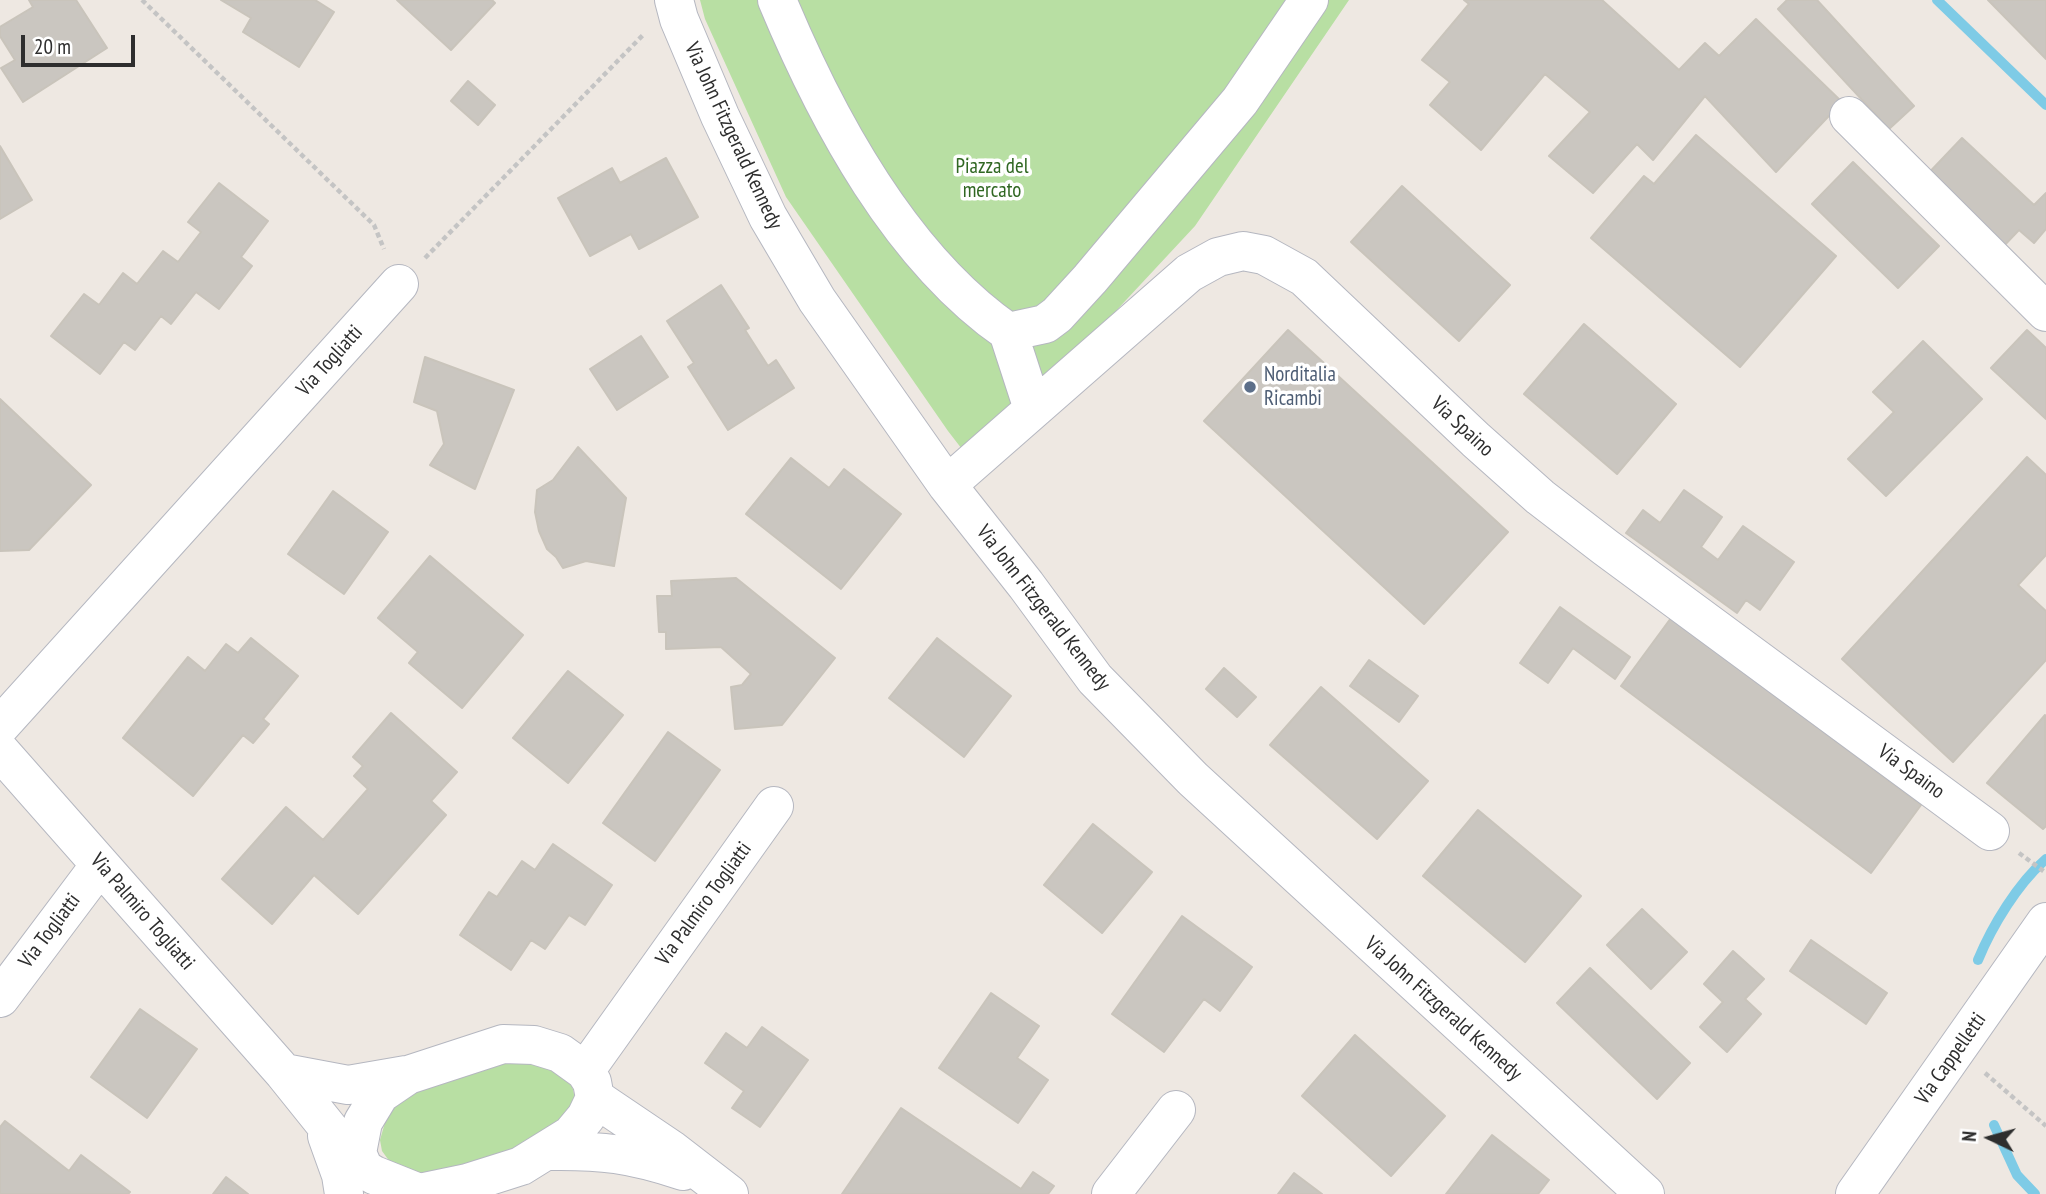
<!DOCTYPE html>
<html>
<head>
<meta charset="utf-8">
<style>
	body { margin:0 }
	#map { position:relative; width:2046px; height:1194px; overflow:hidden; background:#eee8e2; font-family:"PT Sans Narrow",sans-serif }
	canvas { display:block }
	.north { position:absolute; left:1955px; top:1103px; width:70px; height:70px; -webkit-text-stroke:5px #fff; paint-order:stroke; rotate:275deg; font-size:19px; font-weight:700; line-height:28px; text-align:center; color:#2e2e2e }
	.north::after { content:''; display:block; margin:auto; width:24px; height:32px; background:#2e2e2e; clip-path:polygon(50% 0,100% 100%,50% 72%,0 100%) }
	.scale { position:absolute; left:21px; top:35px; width:114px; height:32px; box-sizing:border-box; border:4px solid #2e2e2e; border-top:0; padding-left:9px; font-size:21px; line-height:24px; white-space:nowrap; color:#2e2e2e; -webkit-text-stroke:5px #fff; paint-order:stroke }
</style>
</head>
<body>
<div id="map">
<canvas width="2046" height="1194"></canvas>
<div class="north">N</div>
<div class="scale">20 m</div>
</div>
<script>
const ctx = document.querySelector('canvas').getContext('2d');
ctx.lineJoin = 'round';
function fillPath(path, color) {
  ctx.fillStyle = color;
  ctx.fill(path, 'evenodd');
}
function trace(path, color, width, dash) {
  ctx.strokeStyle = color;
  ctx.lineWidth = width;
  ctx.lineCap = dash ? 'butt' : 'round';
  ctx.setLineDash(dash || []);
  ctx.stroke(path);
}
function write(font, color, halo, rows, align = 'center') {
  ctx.font = font + ' "PT Sans Narrow",sans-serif';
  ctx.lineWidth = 7;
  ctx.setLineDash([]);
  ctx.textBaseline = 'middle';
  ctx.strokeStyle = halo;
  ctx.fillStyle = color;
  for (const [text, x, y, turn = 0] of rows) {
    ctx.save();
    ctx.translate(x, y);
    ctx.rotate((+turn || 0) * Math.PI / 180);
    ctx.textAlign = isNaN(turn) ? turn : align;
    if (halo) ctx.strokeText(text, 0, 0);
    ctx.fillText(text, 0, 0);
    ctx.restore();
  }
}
fillPath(new Path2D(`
	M700,0H1349L1195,226L1046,386L965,453L948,431L786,197L705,19Z
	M513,1062L560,1068C584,1096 573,1104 559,1134L453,1172L404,1174L390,1162L382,1151L380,1140L386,1119L400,1098L447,1075Z`), '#b8dfa3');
trace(new Path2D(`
	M1937,0L2046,105
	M1978,960C1992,926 2018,883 2046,859
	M1994,1125L2017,1175L2035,1194`), '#7ecbe6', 10);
const building = new Path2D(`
	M29,0H76L107,48L23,102L1,68L15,60L0,36V27L33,7Z
	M221,0H315L334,12L299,67L243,32L251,18Z
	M397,0H492L495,3L451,50Z
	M1464,0H1602L1679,70L1705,43L1719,56L1756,19L1842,102L1776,172L1705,96L1653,160L1637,144L1593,193L1549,156L1590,112L1545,74L1481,150L1430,105L1450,82L1422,60L1469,4Z
	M1787,0H1817L1914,106L1889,129L1778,9Z
	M1988,0H2046V59Z
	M468,81L495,105L478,125L451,101Z
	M1696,135L1836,256L1740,367L1591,238L1644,176L1654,184Z
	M1962,138L2034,205L2046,193V229L2034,243L2019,230L1999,251L1922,180Z
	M0,146L32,200L0,219Z
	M666,158L698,217L639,249L631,234L590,256L558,198L612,168L620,183Z
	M1853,162L1939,246L1898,288L1812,204Z
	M219,183L268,221L241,257L252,266L219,309L196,292L171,324L161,316L135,350L124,342L100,374L51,336L84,294L99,305L123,273L137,284L163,251L178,262L201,232L188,222Z
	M1402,186L1510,285L1459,341L1351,242Z
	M721,285L749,328L745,330L768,366L776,360L794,388L728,430L688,367L694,363L667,321Z
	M1584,324L1676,404L1617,474L1524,394Z
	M1288,330L1508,532L1424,624L1204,421Z
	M2027,330L2046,348V419L1991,368Z
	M641,336L668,377L617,410L590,369Z
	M1923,341L1982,399L1886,496L1848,459L1894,412L1873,392Z
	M425,357L514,390L475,489L430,465L444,444L437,411L414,402Z
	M0,399L91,485L29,550L0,551Z
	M578,447L626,498L614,566L586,561L563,568L556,557L547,549L539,531L535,512L537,490L553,480Z
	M2027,457L2046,475V555L2018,585L2046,611V660L1953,762L1842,659Z
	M791,458L829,488L844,469L901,514L841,589L746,514Z
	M1684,490L1722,517L1701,547L1718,560L1743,526L1794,562L1760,610L1746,600L1737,613L1626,533L1643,510L1660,523Z
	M333,491L388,532L344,594L288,554Z
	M430,556L523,635L462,708L409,663L418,652L378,618Z
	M736,578L835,658L782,725L735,729L731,687L742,685L751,674L721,647L666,649V632H659L657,596H672L671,581Z
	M1560,607L1630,657L1615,679L1573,648L1548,683L1520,663Z
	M1671,618L1921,805L1871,873L1621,686Z
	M251,638L298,676L263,719L269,724L253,743L243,735L193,796L123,738L188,657L205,671L226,644L238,653Z
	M937,638L1011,696L964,757L889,698Z
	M1369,660L1418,696L1399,722L1350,686Z
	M1224,668L1256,697L1237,717L1206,689Z
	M568,671L623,715L568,783L513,738Z
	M1321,687L1428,781L1377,839L1270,745Z
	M391,713L457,772L431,801L446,815L358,914L314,875L272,924L222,879L286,807L323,840L368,789L354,776L363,766L353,757Z
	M2045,715L2046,826L2043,829L1987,783Z
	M668,732L720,770L655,861L603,823Z
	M1478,810L1581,896L1525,962L1423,876Z
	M1093,824L1152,872L1102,933L1044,885Z
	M553,844L612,885L585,925L569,915L545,949L531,940L511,970L460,935L489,892L497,897L522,861L535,870Z
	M1642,909L1687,952L1651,989L1607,945Z
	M1182,916L1252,967L1220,1011L1204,999L1164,1052L1112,1014Z
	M1811,940L1887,993L1866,1024L1790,971Z
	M1733,951L1764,979L1745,999L1761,1014L1727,1052L1700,1027L1723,1002L1704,984Z
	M1590,968L1690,1063L1657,1099L1557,1003Z
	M991,993L1039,1026L1017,1058L1048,1080L1018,1123L939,1068Z
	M140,1009L197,1049L147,1118L91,1077Z
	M762,1027L808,1060L760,1127L732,1108L744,1091L705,1063L726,1033L747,1048Z
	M1355,1035L1445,1116L1391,1176L1302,1096Z
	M901,1108L1021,1189L1033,1172L1054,1186L1048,1194H842Z
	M5,1121L69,1171L81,1155L130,1192L128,1194H0V1127Z
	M1492,1135L1549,1180L1538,1194H1446Z
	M1294,1173L1322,1194H1278Z
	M226,1177L248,1194H213Z`);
fillPath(building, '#cac6c0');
trace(building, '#c9c4bb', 2);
const minor = new Path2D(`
	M674,0L679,19L720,116L768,217L817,300L947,485L1026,585L1095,679L1193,779L1645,1194
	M777,0C827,120 900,257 1008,332L1045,324L1057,315L1090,279L1240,101L1309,0
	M1849,116L2046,312
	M1008,332L1033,409
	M947,485L1189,273L1218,257L1243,251L1264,255L1304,277L1476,440L1540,497L1605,547L1990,831
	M0,726L399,284
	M0,751L284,1073L341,1144L357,1153
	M0,998L100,865
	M503,1044L534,1045L560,1053L585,1071L592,1082L595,1098L586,1117L571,1135L521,1166L467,1183L419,1193L374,1175L364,1169L357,1153L363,1122L380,1094L408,1075Z
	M585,1071L774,806
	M284,1073L348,1085L406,1075
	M595,1098L672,1150L729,1194
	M327,1136L341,1175L344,1194
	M548,1151C601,1150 632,1154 683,1171
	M1111,1194L1176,1110
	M1855,1194L2046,922`);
trace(minor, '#b5b7c0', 40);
trace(new Path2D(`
	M142,0L374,225L384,249
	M425,258L644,34
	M2019,853L2046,873
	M1985,1073L2046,1126`), '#c4c4c4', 4.5, [5, 3.5]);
trace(minor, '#fff', 38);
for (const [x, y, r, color] of [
	[1250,387,7,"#5c6f8a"]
]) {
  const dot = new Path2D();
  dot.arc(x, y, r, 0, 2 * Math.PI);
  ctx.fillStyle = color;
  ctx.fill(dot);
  trace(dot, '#fff', 2.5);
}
write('21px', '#2e2e2e', '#fff', [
	["Via John Fitzgerald Kennedy",733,136,65],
	["Via Togliatti",330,361,-48],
	["Via Spaino",1462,427,43],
	["Via John Fitzgerald Kennedy",1043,608,52],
	["Via Spaino",1911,772,36],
	["Via Palmiro Togliatti",704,904,-54],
	["Via Palmiro Togliatti",142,912,49],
	["Via Togliatti",50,931,-53],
	["Via John Fitzgerald Kennedy",1443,1009,42],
	["Via Cappelletti",1951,1059,-55]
]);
write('21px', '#306722', '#fff', [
	["Piazza del",992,167],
	["mercato",992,191]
]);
write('21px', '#4e5e75', '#fff', [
	["Norditalia",1264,375],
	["Ricambi",1264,399]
], 'left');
</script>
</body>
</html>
